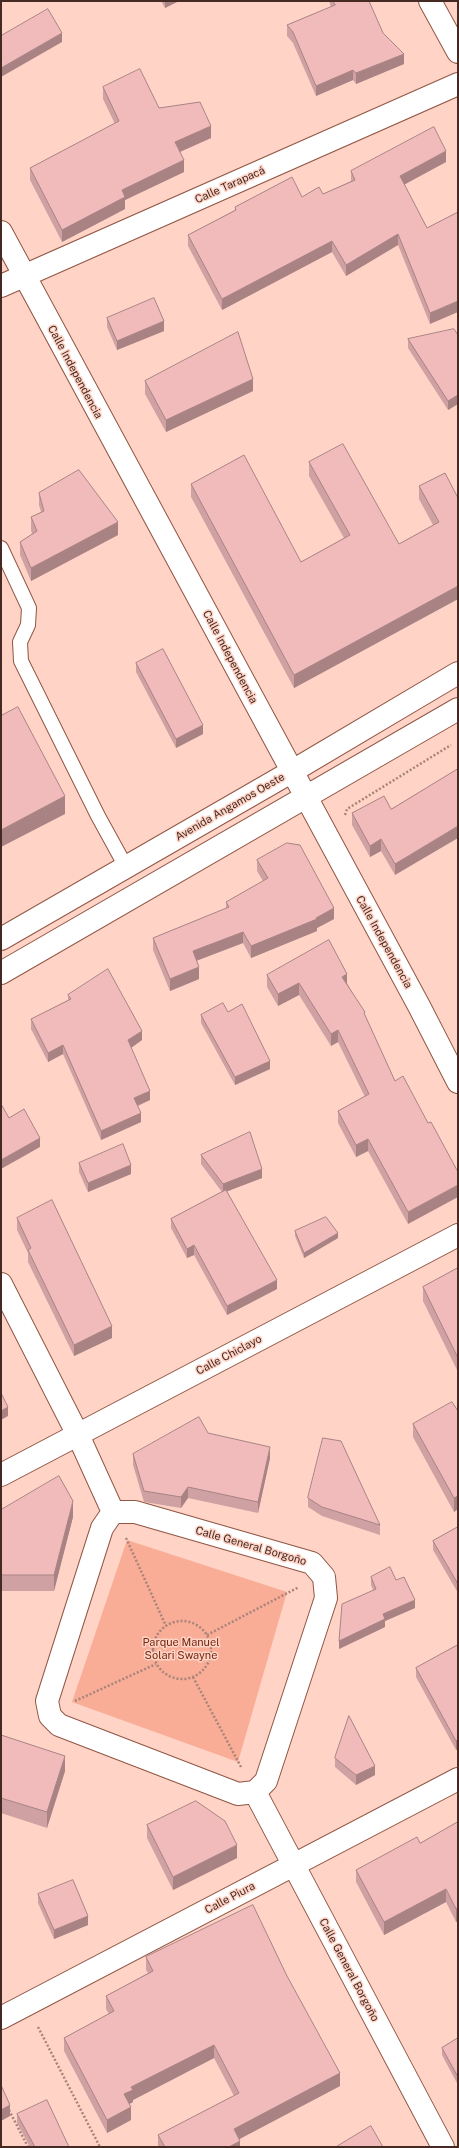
<!DOCTYPE html>
<html>
<head>
<meta charset="utf-8">
<style>
	body { margin:0 }
	#map { position:relative; width:459px; height:2148px; overflow:hidden; background:#ffd4c7; font-family:"Public Sans",sans-serif }
	canvas { display:block }
	.frame { position:absolute; inset:0; border:2px solid #442a22; pointer-events:none }
</style>
</head>
<body>
<div id="map">
<canvas width="459" height="2148"></canvas>
<div class="frame"></div>
</div>
<script>
const ctx = document.querySelector('canvas').getContext('2d');
ctx.lineJoin = 'round';
function fillPath(path, color) {
  ctx.fillStyle = color;
  ctx.fill(path, 'evenodd');
}
function trace(path, color, width, dash) {
  ctx.strokeStyle = color;
  ctx.lineWidth = width;
  ctx.lineCap = dash ? 'butt' : 'round';
  ctx.setLineDash(dash || []);
  ctx.stroke(path);
}
function write(font, color, halo, rows, align = 'center') {
  ctx.font = font + ' "Public Sans",sans-serif';
  ctx.lineWidth = 3;
  ctx.setLineDash([]);
  ctx.textBaseline = 'middle';
  ctx.strokeStyle = halo;
  ctx.fillStyle = color;
  for (const [text, x, y, turn = 0] of rows) {
    ctx.save();
    ctx.translate(x, y);
    ctx.rotate((+turn || 0) * Math.PI / 180);
    ctx.textAlign = isNaN(turn) ? turn : align;
    if (halo) ctx.strokeText(text, 0, 0);
    ctx.fillText(text, 0, 0);
    ctx.restore();
  }
}
fillPath(new Path2D(`
	M127,1540L287,1592L238,1762L72,1702Z`), '#f9ad96');
const lane = new Path2D(`
	M1,548L29,608L28,625L20,642L21,661L98,816L126,867`);
const street = new Path2D(`
	M430,1L458,52
	M1,232L419,1006L458,1082
	M1,286L458,84
	M1,1284L78,1435L113,1512
	M1,1475L458,1235
	M113,1512H135L312,1563L324,1577L326,1598L266,1781L255,1792L238,1794L59,1725L50,1716L47,1701L102,1528Z
	M255,1792L443,2147
	M1,2018L458,1779`);
const primary = new Path2D(`
	M1,939L291,772L458,673
	M1,973L458,709`);
trace(lane, '#915543', 16);
trace(street, '#915543', 24);
trace(primary, '#915543', 24);
trace(new Path2D(`
	M345,815L347,809L451,745
	M126,1538L166,1626
	M153 1650a29 29 0 1 1 58 0a29 29 0 1 1-58 0Z
	M207,1635L299,1587
	M193,1677L241,1767
	M75,1701L156,1664
	M38,2027L100,2147
	M9,2110L28,2147`), '#a7847a', 2.5, [2, 2]);
trace(lane, '#fff', 14);
trace(street, '#fff', 22);
trace(primary, '#fff', 22);
fillPath(new Path2D(`
	M161,1H179L165,8Z
	M329,1H369L383,33L404,64L356,84L353,80L316,96L293,43L287,36V25L331,7Z
	M103,87L159,108L211,138L180,152L184,172L125,200V209L62,242L30,180V168L115,124L103,99Z
	M446,162L404,184L427,228L458,212L430,324L398,245L346,276L332,252L222,310L188,246V235L235,210V207L323,194L351,181V171Z
	M107,318L164,331L117,350L107,327Z
	M458,335V404L448,410L408,348V339Z
	M145,381L253,391L166,432L145,394Z
	M309,462L399,544L433,525L419,499V486L445,473L458,599L294,688L191,497V484L301,562L344,538L309,476Z
	M39,493L118,535L31,581L20,555V542L32,534L31,530V517L41,512L39,505Z
	M136,663L203,734L176,748L136,672Z
	M458,769L395,875L381,851L370,857L352,825V813L391,809Z
	M257,860L334,919L317,928V931L251,958L243,943L196,961L199,979L170,991L153,950V938L226,909V902L263,881L257,871Z
	M267,975L347,983L365,1016L395,1081L428,1123L408,1224L368,1151L356,1157L338,1123V1111L365,1097L338,1042L331,1046L299,995L278,1006L267,987Z
	M68,995L142,1040L131,1048L150,1100L138,1106L141,1122L101,1140L63,1054L48,1062L31,1029V1019L68,1000Z
	M458,1004V1020L457,1016V1005Z
	M228,1012L270,1069L235,1085L201,1023V1015Z
	M201,1155L262,1178L227,1191L277,1289L227,1315L194,1255L187,1258L171,1228V1219L222,1192L201,1164Z
	M79,1163L131,1174L88,1192L79,1172Z
	M17,1218L112,1338L74,1356L28,1262V1253L17,1230Z
	M295,1231L338,1238L304,1258L295,1236Z
	M458,1268V1372L423,1301V1287Z
	M458,1411V1509L454,1512L413,1437V1424Z
	M208,1433L270,1458L258,1513L188,1498L181,1508L144,1502L133,1465V1454Z
	M308,1498L380,1525V1535L322,1516L308,1507Z
	M1,1510L73,1517L54,1591H1Z
	M458,1527V1593L433,1550V1541Z
	M371,1577L396,1580L415,1608L385,1621V1627L339,1649L373,1590L371,1585Z
	M458,1645L456,1750L416,1677V1668Z
	M1,1735L65,1771L47,1828L1,1813Z
	M335,1758L375,1775L356,1785L335,1767Z
	M458,1822V1921L456,1922L446,1902L384,1935L356,1882V1870L420,1843Z
	M147,1825L237,1858L173,1890L147,1838Z
	M38,1894L88,1925L54,1939L38,1903Z
	M146,1957L340,2086L239,2139L240,2147H158V2135L234,2096L214,2058L133,2100V2102L129,2104L131,2120L107,2133L64,2051V2038L109,2014L106,2009V1996L148,1973L146,1970Z
	M458,2038V2085L442,2055V2048Z
	M17,2114L69,2147H30L17,2123Z`), '#cfa1a2');
fillPath(new Path2D(`
	M165,1H179L165,8Z
	M62,33V42L1,77V68Z
	M404,54V64L356,84V73Z
	M353,70V80L316,96V86Z
	M211,126V138L175,154V142Z
	M446,151V162L400,187V176Z
	M184,160V172L125,200V209L62,242V230L122,190Z
	M398,234V245L346,276V265Z
	M332,241V252L222,310V299Z
	M458,301V312L430,324V313Z
	M164,321V331L117,350V341Z
	M253,379V391L166,432V420Z
	M458,395V404L448,410V401Z
	M118,522V535L31,581V568Z
	M458,586V599L294,688V675Z
	M203,725V734L176,748V739Z
	M65,796V814L1,847V830Z
	M458,826V838L395,875V864Z
	M381,839V851L370,857V846Z
	M334,908V919L317,928V931L251,958V946L316,918Z
	M243,932V943L193,962V951Z
	M199,967V979L170,991V979Z
	M347,974V986L342,977Z
	M299,983V995L278,1006V994Z
	M338,1030V1042L331,1046V1034Z
	M142,1031V1040L128,1050V1040Z
	M63,1045V1054L48,1062V1053Z
	M270,1061V1069L235,1085V1077Z
	M150,1091V1100L134,1107V1098Z
	M141,1113V1122L101,1140V1131Z
	M40,1138V1147L1,1169V1160Z
	M368,1139V1151L356,1157V1145Z
	M131,1165V1174L88,1192V1183Z
	M262,1169V1178L223,1193V1184Z
	M458,1185V1197L408,1224V1212Z
	M338,1233V1238L304,1258V1253Z
	M194,1245V1255L187,1258V1249Z
	M277,1280V1289L227,1315V1306Z
	M112,1326V1338L74,1356V1345Z
	M8,1407V1416L1,1420V1411Z
	M270,1447V1458L258,1513V1502Z
	M188,1487V1498L181,1508V1497Z
	M458,1496V1509L454,1512V1498Z
	M73,1501V1517L54,1591V1575Z
	M415,1600V1608L385,1621V1627L339,1649V1641L383,1614Z
	M458,1739V1749L456,1750V1741Z
	M65,1756V1771L47,1828V1812Z
	M375,1766V1775L356,1785V1775Z
	M237,1845V1858L173,1890V1877Z
	M446,1889V1902L384,1935V1922Z
	M458,1908V1921L456,1922V1909Z
	M88,1916V1925L54,1939V1930Z
	M214,2045V2058L133,2100V2102L124,2107V2094L131,2087Z
	M340,2073V2086L234,2142V2129Z
	M10,2105V2116L1,2121V2110Z
	M131,2107V2120L107,2133V2120Z
	M240,2141V2147H229Z`), '#a98384');
const building = new Path2D(`
	M333,1H369L383,33L404,54L356,73L353,70L316,86L293,32L287,25L335,5Z
	M48,9L62,33L1,68V36Z
	M140,69L159,108L200,102L211,126L175,142L184,160L122,190L125,197L62,230L30,168L119,121L103,87Z
	M434,127L446,151L400,176L427,228L458,212V301L430,313L398,234L346,265L332,241L222,299L188,235L236,210L235,207L292,177L302,197L319,187L323,194L355,180L351,171Z
	M154,298L164,321L117,341L107,318Z
	M454,329L458,335V395L448,401L408,339Z
	M238,332L253,379L166,420L145,381Z
	M343,444L399,544L439,522L419,486L445,473L458,498V586L294,675L191,484L244,455L301,562L350,535L309,462Z
	M79,470L118,522L31,568L20,542L37,531L31,517L44,511L39,493Z
	M163,649L203,725L176,739L136,663Z
	M18,707L65,796L1,830V716Z
	M458,769V826L395,864L381,839L370,846L352,813L384,796L391,809Z
	M287,843L300,845L334,908L316,918L317,919L251,946L243,932L193,951L199,967L170,979L153,938L229,907L226,902L268,878L257,860Z
	M329,940L347,974L342,977L365,1012L364,1013L395,1081L403,1076L428,1123L431,1122L458,1172V1185L408,1212L368,1139L356,1145L338,1111L369,1094L338,1030L331,1034L299,983L278,994L267,975Z
	M108,969L142,1031L128,1040L150,1091L134,1098L141,1113L101,1131L63,1045L48,1053L31,1019L71,999L68,995Z
	M223,1003L228,1012L242,1004L270,1061L235,1077L201,1015Z
	M1,1104L9,1118L24,1109L40,1138L1,1160Z
	M250,1132L262,1169L223,1184L201,1155Z
	M123,1144L131,1165L88,1183L79,1163Z
	M226,1190L277,1280L227,1306L194,1245L187,1249L171,1219Z
	M52,1200L112,1326L74,1345L28,1250L31,1248L17,1218Z
	M326,1217L338,1233L304,1253L295,1231Z
	M458,1268V1358L423,1287Z
	M1,1393L8,1407L1,1411Z
	M452,1402L458,1411V1496L454,1498L413,1424Z
	M199,1417L208,1433L270,1447L258,1502L188,1487L181,1497L144,1491L133,1454Z
	M323,1438L341,1441L380,1525L322,1507L308,1498Z
	M59,1476L73,1501L54,1575H1V1510Z
	M458,1527V1584L433,1541Z
	M390,1567L396,1580L404,1577L415,1600L383,1614L385,1619L339,1641L342,1604L376,1589L371,1577Z
	M458,1645V1739L456,1741L416,1668Z
	M349,1716L375,1766L356,1775L335,1758Z
	M1,1735L65,1756L47,1812L1,1798Z
	M196,1801L225,1821L237,1845L173,1877L147,1825Z
	M458,1822V1908L456,1909L446,1889L384,1922L356,1870L417,1837L420,1843Z
	M73,1880L88,1916L54,1930L38,1894Z
	M253,1905L287,1976L340,2073L234,2129L240,2141L229,2147H165L158,2135L239,2093L214,2045L131,2087L133,2090L124,2094L131,2107L107,2120L64,2038L114,2011L106,1996L153,1971L146,1957Z
	M458,2038V2077L442,2048Z
	M1,2085L10,2105L1,2110Z
	M47,2100L69,2147H35L17,2114Z
	M371,2126L383,2147H336Z`);
fillPath(building, '#f1bbbc');
trace(building, '#a98384', 1);
write('11px', '#442a22', '#ffd4c7', [
	["Calle Tarapacá",230,185,-24],
	["Calle Independencia",75,372,62],
	["Calle Independencia",230,657,62],
	["Avenida Angamos Oeste",230,807,-30],
	["Calle Independencia",384,942,61],
	["Calle Chiclayo",229,1355,-28],
	["Calle General Borgoño",251,1546,16],
	["Calle Piura",230,1898,-28],
	["Calle General Borgoño",349,1970,62]
]);
write('11px', '#742910', '#ffd4c7', [
	["Parque Manuel",181,1643],
	["Solari Swayne",181,1656]
]);
</script>
</body>
</html>
